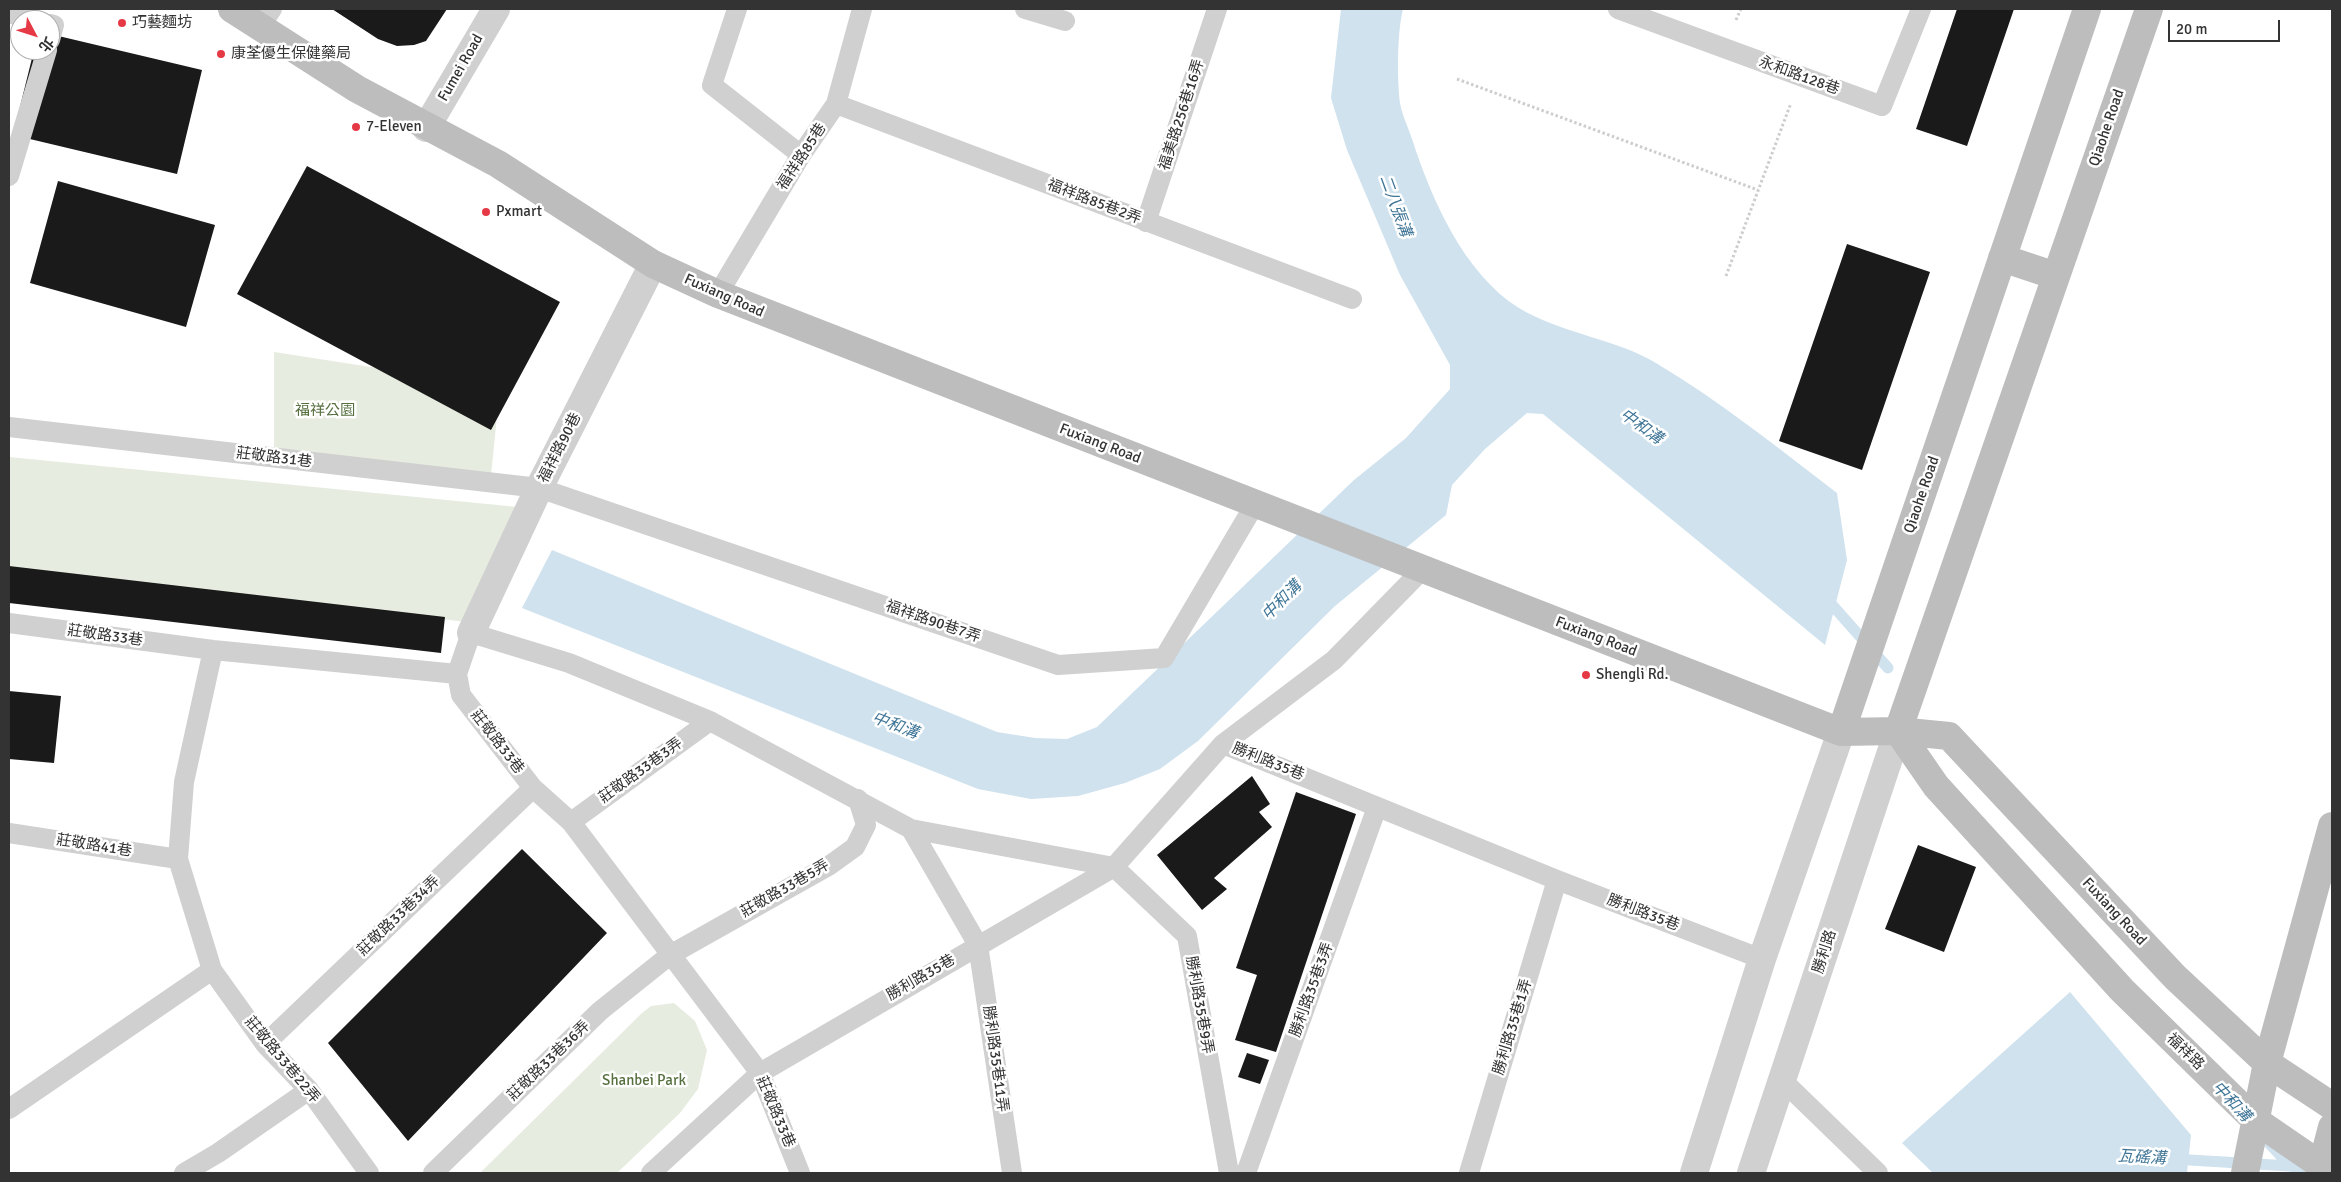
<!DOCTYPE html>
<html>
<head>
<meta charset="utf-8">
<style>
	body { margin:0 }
	#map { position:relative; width:2341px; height:1182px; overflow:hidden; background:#fff; font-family:Signika,"Noto Sans TC",sans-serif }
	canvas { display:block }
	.frame { position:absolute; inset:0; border:10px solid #333; pointer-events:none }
	.north { position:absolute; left:10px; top:10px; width:50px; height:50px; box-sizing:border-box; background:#fff; border:1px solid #adadad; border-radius:50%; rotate:130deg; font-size:14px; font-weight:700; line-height:20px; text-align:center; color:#333 }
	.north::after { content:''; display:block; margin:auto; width:18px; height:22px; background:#e63946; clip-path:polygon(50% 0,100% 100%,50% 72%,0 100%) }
	.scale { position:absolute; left:2168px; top:20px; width:112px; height:22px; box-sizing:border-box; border:2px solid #333; border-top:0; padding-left:6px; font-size:15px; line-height:18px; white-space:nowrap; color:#333; -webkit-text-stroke:4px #fff; paint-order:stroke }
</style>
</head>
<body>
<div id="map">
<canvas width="2341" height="1182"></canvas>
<div class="frame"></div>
<div class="north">北</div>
<div class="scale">20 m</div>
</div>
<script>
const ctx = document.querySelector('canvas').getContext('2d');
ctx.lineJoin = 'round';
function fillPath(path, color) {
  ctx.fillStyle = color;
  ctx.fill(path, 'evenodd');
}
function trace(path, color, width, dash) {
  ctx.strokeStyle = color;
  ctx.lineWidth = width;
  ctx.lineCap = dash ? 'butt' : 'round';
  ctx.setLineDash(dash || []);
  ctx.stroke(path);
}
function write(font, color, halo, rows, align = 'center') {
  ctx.font = font + ' Signika,"Noto Sans TC",sans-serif';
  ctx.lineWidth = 5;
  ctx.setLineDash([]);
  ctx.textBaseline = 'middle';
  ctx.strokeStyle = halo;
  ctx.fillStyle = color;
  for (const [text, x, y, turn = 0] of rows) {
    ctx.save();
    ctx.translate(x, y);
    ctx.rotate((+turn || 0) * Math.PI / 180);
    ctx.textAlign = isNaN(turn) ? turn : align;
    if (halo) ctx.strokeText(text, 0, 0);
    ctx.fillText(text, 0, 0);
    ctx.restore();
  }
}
fillPath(new Path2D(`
	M274,352L500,387L491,475L274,458Z
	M9,457L518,507L467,622L9,570Z
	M674,1003L695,1021L707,1050L698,1089L680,1113L617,1173H480L642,1013L651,1006Z`), '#e6ecdf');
fillPath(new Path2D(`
	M1341,9H1403C1397,33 1397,78 1400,103C1402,115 1408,127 1412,139C1431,198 1464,274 1519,308C1562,334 1614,338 1656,363C1720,401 1778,448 1837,493L1847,560L1825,645L1543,414L1527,413L1485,449L1452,485L1446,515L1335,606L1198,741L1160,769L1125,783L1078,796L1031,799L978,789L522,608L552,550L997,732L1035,738L1067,739L1097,727L1354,480L1406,438L1450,389V365L1400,275L1347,150L1331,98Z
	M2070,992L2191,1135L2187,1173H1933L1902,1143Z`), '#cfe2ee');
trace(new Path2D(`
	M1826,598L1888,668
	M2268,1142L2290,1166L2314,1170
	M2173,1159L2290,1166`), '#cfe2ee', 11);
fillPath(new Path2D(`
	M332,9H447L426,41L414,45L397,46L378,39Z
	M1957,9H2014L1967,146L1916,129Z
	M50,34L202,70L177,174L13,135L34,50H50Z
	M307,166L560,302L491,430L237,294Z
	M58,181L215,225L186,327L30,283Z
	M1847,244L1930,272L1862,470L1779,441Z
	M9,566L445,617L441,653L9,603Z
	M9,691L61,696L54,763L9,759Z
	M1252,776L1270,804L1259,812L1272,827L1214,878L1227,889L1202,910L1157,855Z
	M1296,792L1356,814L1276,1052L1235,1040L1257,975L1236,968Z
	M1918,845L1976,867L1944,952L1885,929Z
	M522,849L607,933L408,1141L328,1043Z
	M1247,1053L1269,1060L1260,1084L1238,1077Z`), '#1a1a1a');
trace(new Path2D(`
	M1736,20L1741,9
	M1457,79L1758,190
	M1726,276L1791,103`), '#cdcdcd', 3, [2.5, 2.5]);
trace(new Path2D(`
	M737,9L712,85L801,155
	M1025,9L1065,21
	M1618,9L1882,106L1921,9
	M9,13L34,20
	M50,24L54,25L50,40
	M260,27L272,9
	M836,104L1352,299
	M9,176L47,50
	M1146,222L1217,9
	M718,294L801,155L836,104L862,9
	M9,427L539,488L1058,665L1164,658L1255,504
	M9,623L213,650L457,674L461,695L533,788L571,822L760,1073L800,1173
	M213,650L184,782L178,859L212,970L265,1044L309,1090L369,1173
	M457,674L471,633L569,663L710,721L911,829L978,945L1012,1173
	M1223,744L1334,660L1423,569
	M571,822L710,721
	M911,829L1114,867L1187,936L1229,1173
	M9,833L178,859
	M265,1044L533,788
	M1782,1080L1878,1173
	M9,1109L212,970
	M184,1173L218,1153L309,1090
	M433,1173L600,1011L670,955L830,865L855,847L866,825L858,799
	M651,1173L760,1073L1114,867L1223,744L1557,880L1762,959
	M1246,1173L1377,807
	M1469,1173L1557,880`), '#d0d0d0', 20);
trace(new Path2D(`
	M426,128L496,9
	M471,633L539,488L653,264
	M1694,1173L1762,959L1841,732
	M1751,1173L1898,731`), '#d0d0d0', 28);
trace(new Path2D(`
	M232,9L357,89L498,164L653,264L718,294L1841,732L1898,731L1949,736L2175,977L2267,1063L2332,1106
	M2002,258L2056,276
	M1898,731L2149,9
	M1898,731L1936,786L2122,990L2255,1120L2322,1166
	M1841,732L2087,9
	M2245,1173L2267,1063L2332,826
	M2320,1173L2332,1127`), '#bdbdbd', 28);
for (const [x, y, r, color] of [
	[122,23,5,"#e63946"],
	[221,54,5,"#e63946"],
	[356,127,5,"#e63946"],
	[486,212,5,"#e63946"],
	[1586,675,5,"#e63946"]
]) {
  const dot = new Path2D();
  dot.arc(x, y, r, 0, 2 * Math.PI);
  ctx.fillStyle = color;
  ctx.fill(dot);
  trace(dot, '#fff', 2);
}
write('15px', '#333', '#fff', [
	["巧藝麵坊",132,23],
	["康荃優生保健藥局",231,54],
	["7-Eleven",366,127],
	["Pxmart",496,212],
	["Shengli Rd.",1596,675]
], 'left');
write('15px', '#333', '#fff', [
	["Fumei Road",461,68,-60],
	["永和路128巷",1799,76,20],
	["福美路256巷16弄",1182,115,-72],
	["Qiaohe Road",2107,128,-71],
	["福祥路85巷",802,157,-57],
	["福祥路85巷2弄",1094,202,21],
	["Fuxiang Road",724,296,24],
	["Fuxiang Road",1100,444,21],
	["福祥路90巷",560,448,-63],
	["莊敬路31巷",274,458,7],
	["Qiaohe Road",1922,495,-71],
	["福祥路90巷7弄",933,622,19],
	["莊敬路33巷",105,636,8],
	["Fuxiang Road",1596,637,21],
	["莊敬路33巷",497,742,52],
	["勝利路35巷",1268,762,22],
	["莊敬路33巷3弄",641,771,-36],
	["莊敬路41巷",94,846,9],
	["莊敬路33巷5弄",785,889,-30],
	["Fuxiang Road",2114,912,47],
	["勝利路35巷",1643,913,21],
	["莊敬路33巷34弄",399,916,-44],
	["勝利路",1825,952,-72],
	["勝利路35巷",921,978,-30],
	["勝利路35巷3弄",1312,990,-70],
	["勝利路35巷9弄",1199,1005,80],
	["勝利路35巷1弄",1513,1027,-73],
	["福祥路",2185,1052,44],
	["勝利路35巷11弄",995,1059,82],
	["莊敬路33巷22弄",282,1060,50],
	["莊敬路33巷36弄",549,1061,-44],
	["莊敬路33巷",775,1112,67]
]);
write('15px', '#56703f', '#fff', [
	["福祥公園",325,411],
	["Shanbei Park",644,1081]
]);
write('italic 16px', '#3f7597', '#fff', [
	["二八張溝",1395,206,70],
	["中和溝",1641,427,36],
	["中和溝",1282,601,-45],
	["中和溝",895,726,21],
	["中和溝",2231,1102,47],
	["瓦磘溝",2142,1158,3]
]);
</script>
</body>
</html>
